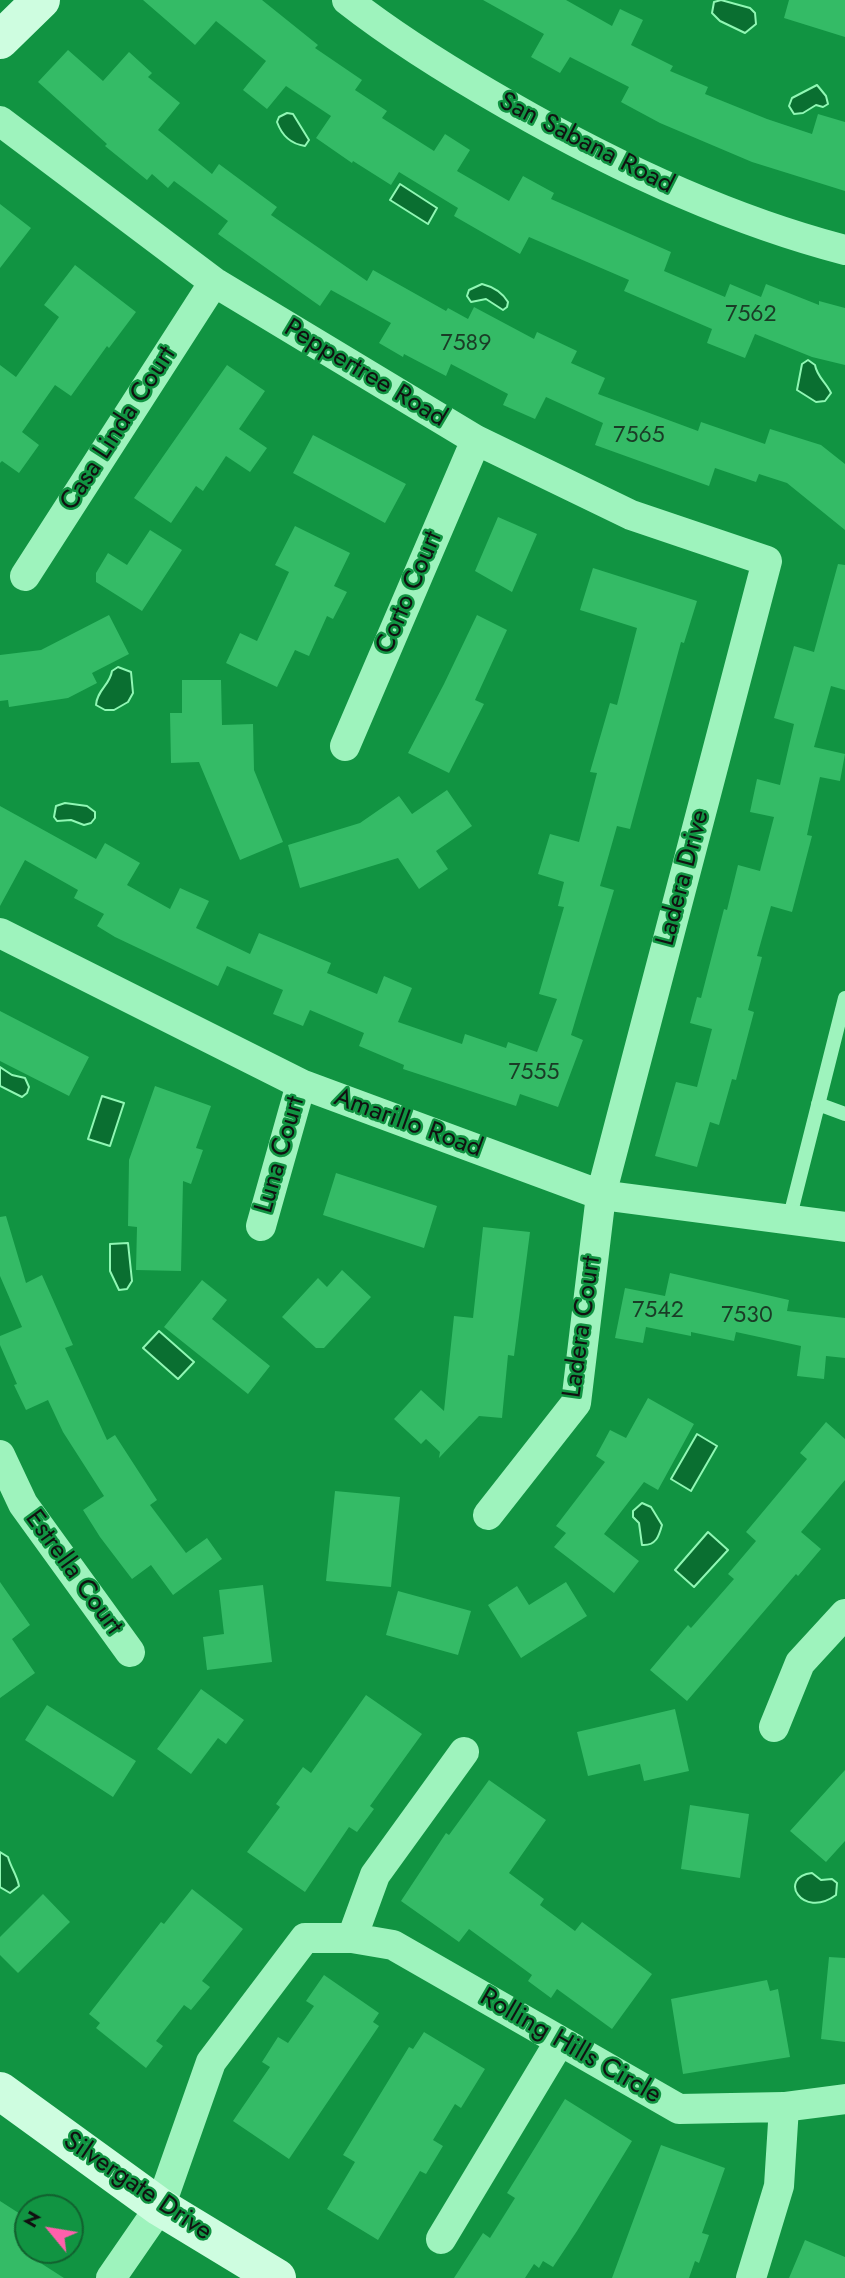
<!DOCTYPE html>
<html>
<head>
<meta charset="utf-8">
<style>
	body { margin:0 }
	#map { position:relative; width:845px; height:2278px; overflow:hidden; background:#119442; font-family:Jost,sans-serif }
	canvas { display:block }
	.north { position:absolute; left:14px; top:2194px; width:70px; height:70px; box-sizing:border-box; background:#119442; border:2px solid #11602e; border-radius:50%; rotate:300deg; font-size:19px; font-weight:700; line-height:28px; text-align:center; color:#111 }
	.north::after { content:''; display:block; margin:auto; width:24px; height:32px; background:#ff60ac; clip-path:polygon(50% 0,100% 100%,50% 72%,0 100%) }
</style>
</head>
<body>
<div id="map">
<canvas width="845" height="2278"></canvas>
<div class="north">N</div>
</div>
<script>
const ctx = document.querySelector('canvas').getContext('2d');
ctx.lineJoin = 'round';
function fillPath(path, color) {
  ctx.fillStyle = color;
  ctx.fill(path, 'evenodd');
}
function trace(path, color, width, dash) {
  ctx.strokeStyle = color;
  ctx.lineWidth = width;
  ctx.lineCap = dash ? 'butt' : 'round';
  ctx.setLineDash(dash || []);
  ctx.stroke(path);
}
function write(font, color, halo, rows, align = 'center') {
  ctx.font = font + ' Jost,sans-serif';
  ctx.lineWidth = 5;
  ctx.setLineDash([]);
  ctx.textBaseline = 'middle';
  ctx.strokeStyle = halo;
  ctx.fillStyle = color;
  for (const [text, x, y, turn = 0] of rows) {
    ctx.save();
    ctx.translate(x, y);
    ctx.rotate((+turn || 0) * Math.PI / 180);
    ctx.textAlign = isNaN(turn) ? turn : align;
    if (halo) ctx.strokeText(text, 0, 0);
    ctx.fillText(text, 0, 0);
    ctx.restore();
  }
}
const water = new Path2D(`
	M721,0L750,8L755,13L756,24L745,33L720,21L712,13L714,2Z
	M817,85L826,96L828,104L823,107L816,105L803,113L794,114L789,106L792,98Z
	M287,113L293,114L309,140L305,146C291,144 282,136 277,122L279,117Z
	M400,184L437,208L428,224L390,200Z
	M482,284C494,287 502,292 508,302L507,307L503,310L486,299L471,302L467,296L469,290Z
	M808,360L815,365C817,377 826,382 831,393L825,401L816,402L797,390L802,364Z
	M118,667L131,672L133,693L128,702L114,710H105L96,705C97,690 110,685 112,671Z
	M65,803L87,806L95,812V818L91,823L84,825L71,820L57,821L54,817L56,806Z
	M0,1067L12,1075L25,1078L29,1087L27,1093L22,1097L0,1086Z
	M102,1096L124,1103L110,1146L88,1139Z
	M128,1243L132,1281L127,1289L119,1290L110,1271V1244Z
	M159,1331L194,1362L178,1379L143,1348Z
	M697,1434L717,1446L691,1491L671,1479Z
	M642,1503L651,1507L662,1525C659,1536 656,1546 642,1545L639,1523L633,1517V1511Z
	M708,1532L728,1550L694,1587L675,1570Z
	M0,1852L8,1857C11,1868 17,1875 19,1886L10,1893L0,1887Z
	M812,1873L821,1880L832,1879L837,1883L836,1895C802,1920 777,1877 812,1873Z`);
fillPath(water, '#0a6f31');
trace(water, '#90f7b4', 2);
fillPath(new Path2D(`
	M143,0H262L318,45L315,48L362,80L355,90L387,111L382,118L434,151L445,134L470,150L457,171L509,201L523,176L554,193L551,199L671,252L664,271L725,297L730,284L761,297L766,284L819,305V301L845,308V365L812,357L755,334L745,358L707,343L712,329L624,291L629,280L529,237L520,254L454,216L458,208L399,172L391,185L353,161L352,163L316,138L331,116L286,86L267,109L243,90L266,61L216,21L195,45Z
	M483,0H566L612,26L620,9L643,20L631,45L673,66L670,71L708,87L705,94L767,119L812,134L818,114L845,122V191L752,162L660,123L621,102L629,87L570,57L560,73L531,57L544,34Z
	M789,0H845V37L784,18Z
	M68,50L103,81L129,52L152,73L148,77L180,103L158,130L212,174L219,164L277,207L271,215L367,281L373,270L446,311L448,308L468,319L474,307L534,339L537,332L577,351L571,363L605,378L598,394L698,431L701,422L765,444L770,429L821,445L845,464V530L787,483L759,474L756,482L715,468L709,486L595,445L603,423L546,397L535,419L503,405L508,394L451,364L446,376L404,354L403,357L379,343L391,323L331,290L320,306L218,234L228,221L174,181L168,188L152,174L147,180L105,146L107,144L38,82Z
	M0,204L31,228L0,268Z
	M75,265L136,312L109,348L107,346L71,396L55,385L22,432L39,445L19,473L2,461L0,463V365L16,377L59,317L44,305Z
	M227,365L265,391L239,429L267,448L250,472L226,456L203,491L196,486L171,523L134,498Z
	M313,435L406,484L385,523L293,473Z
	M498,517L537,534L512,592L475,571Z
	M295,526L350,553L334,586L347,592L333,619L327,616L309,656L295,650L277,687L226,663L240,633L257,641L289,572L275,565Z
	M150,530L182,550L142,611L96,582V573L108,553L127,565Z
	M838,564L845,565V690L831,686L814,747L845,754L840,781L820,777L807,835L812,836L792,912L771,906L757,956L762,957L748,1010L754,1012L736,1080L732,1079L719,1125L710,1122L697,1167L655,1156L676,1082L697,1087L712,1029L690,1023L697,997L701,998L724,909L727,910L738,865L760,871L774,817L750,812L757,779L780,785L794,724L774,718L794,646L814,652Z
	M593,568L697,601L684,643L681,642L630,829L617,826L600,886L614,890L571,1035L583,1040L558,1107L520,1094L516,1106L403,1069L404,1065L359,1046L364,1033L310,1010L303,1026L273,1014L283,990L227,966L218,986L115,937L97,926L104,914L74,898L78,890L25,860L0,906V806L96,859L105,843L140,863L127,885L170,909L180,888L209,901L196,928L250,954L259,933L331,963L327,973L377,994L384,976L412,988L398,1022L462,1044L465,1034L506,1048L508,1042L537,1052L557,999L539,994L564,907L558,906L564,882L538,874L550,834L579,842L597,773L590,772L610,703L617,705L637,628L580,610Z
	M109,615L129,654L92,673L97,683L68,698L9,707L8,700L0,701V655L41,650Z
	M477,615L507,630L475,700L484,704L449,773L408,753L444,684Z
	M182,680H221L222,725L253,724L254,770L283,842L240,860L199,762L171,763L170,713H182Z
	M447,790L472,826L436,851L448,869L419,889L398,858L300,888L288,845L360,823L399,796L412,814Z
	M0,1011L89,1057L69,1096L0,1061Z
	M155,1086L211,1106L196,1148L203,1150L191,1184L183,1181L181,1271L136,1270L137,1227L128,1226L129,1160Z
	M336,1173L437,1206L424,1248L323,1215Z
	M6,1216L26,1283L42,1275L73,1345L65,1348L107,1440L115,1435L157,1500L150,1505L186,1553L207,1538L222,1559L173,1595L151,1565L132,1579L100,1537L83,1510L104,1496L63,1432L48,1400L26,1410L14,1385L17,1384L0,1345V1336L22,1327L0,1276V1217Z
	M483,1227L530,1232L514,1356L508,1355L502,1418L479,1416L439,1458L440,1452L426,1439L421,1444L394,1419L421,1390L444,1411L454,1316L473,1318Z
	M342,1270L371,1297L324,1348H316L282,1317L318,1278L327,1287Z
	M670,1273L789,1300L787,1311L845,1318V1358L826,1356L824,1379L797,1376L801,1346L736,1332L734,1341L691,1332V1336L646,1327L643,1343L615,1338L625,1288L665,1296Z
	M202,1280L227,1300L212,1319L270,1366L248,1394L164,1327Z
	M648,1398L694,1424L658,1490L644,1482L604,1534L639,1561L614,1593L554,1547L566,1533L556,1526L605,1462L596,1456L610,1430L626,1438Z
	M826,1422L845,1439V1480L801,1532L821,1549L798,1576L796,1574L687,1701L650,1670L688,1625L691,1628L734,1579L728,1574L756,1541L746,1532L807,1459L800,1453Z
	M335,1491L400,1497L391,1587L326,1581Z
	M0,1582L30,1625L12,1639L35,1673L0,1698Z
	M566,1582L587,1616L521,1658L488,1605L517,1586L529,1605Z
	M263,1585L272,1662L207,1670L203,1637L224,1634L219,1590Z
	M398,1591L471,1611L458,1655L386,1635Z
	M201,1689L244,1720L226,1744L218,1738L191,1774L157,1749Z
	M366,1695L422,1734L370,1806L374,1809L357,1832L349,1827L305,1892L247,1852L280,1807L276,1804L303,1767L311,1773Z
	M47,1705L136,1761L113,1797L25,1740Z
	M675,1709L689,1771L644,1781L640,1764L588,1776L577,1732Z
	M845,1770V1841L826,1862L790,1831Z
	M489,1780L546,1820L509,1873L544,1899L540,1905L575,1931L582,1922L652,1974L612,2029L557,1989L551,1998L528,1981L532,1975L469,1929L459,1942L401,1901L446,1833L449,1835Z
	M690,1805L749,1814L740,1878L681,1869Z
	M192,1889L243,1929L202,1981L210,1987L191,2010L184,2005L156,2041L163,2046L146,2068L96,2028L100,2023L89,2014L161,1922L164,1924Z
	M43,1894L70,1922L18,1973L0,1955V1937Z
	M829,1957L845,1958V2042L821,2039Z
	M324,1975L379,2013L373,2022L379,2026L289,2159L233,2121L270,2067L262,2062L278,2037L288,2043L314,2006L306,2001Z
	M767,1980L770,1991L778,1989L790,2057L683,2074L671,1999Z
	M424,2032L485,2069L461,2108L455,2104L433,2140L443,2146L426,2174L420,2171L378,2240L327,2209L355,2162L343,2155L409,2047L413,2049Z
	M565,2099L632,2141L577,2231L553,2267L543,2261L539,2268L534,2264L525,2278H454L483,2233L490,2238L515,2198L507,2193Z
	M661,2145L725,2168L702,2233L709,2235L699,2263L695,2261L689,2278H612Z
	M0,2201L28,2219V2255L64,2278H0Z
	M805,2240L845,2257V2278H789Z`), '#34bb66');
trace(new Path2D(`
	M818,1104L845,1114
	M789,1220L845,998`), '#9ef3bd', 14);
trace(new Path2D(`
	M347,0C398,40 452,73 508,105C614,166 726,219 845,250
	M0,121L214,282L476,440L631,515L767,561L601,1195L576,1403L488,1515
	M25,576L214,282
	M345,746L476,440
	M0,933L301,1084L601,1195L845,1227
	M261,1226L301,1084
	M0,1455L23,1504L130,1652
	M774,1727L800,1663L845,1614
	M352,1938L375,1875L464,1752
	M441,2239L560,2041
	M111,2278L160,2207L211,2062L305,1938H352L393,1945L679,2109L784,2107L845,2099
	M751,2278L779,2186L784,2107`), '#9ef3bd', 30);
trace(new Path2D(`
	M0,40L41,0
	M0,2091L160,2207L277,2278`), '#cefde0', 38);
write('23px', '#1a3c26', null, [
	["7562",751,315],
	["7589",466,344],
	["7565",639,436],
	["7555",534,1073],
	["7542",658,1311],
	["7530",747,1316]
]);
write('26px', '#111', '#119442', [
	["San Sabana Road",586,144,27],
	["Peppertree Road",365,374,31],
	["Casa Linda Court",119,429,-57],
	["Corto Court",410,593,-67],
	["Ladera Drive",684,878,-75],
	["Amarillo Road",408,1124,20],
	["Luna Court",281,1155,-74],
	["Ladera Court",583,1327,-82],
	["Estrella Court",73,1573,54],
	["Rolling Hills Circle",570,2047,30],
	["Silvergate Drive",137,2187,34]
]);
</script>
</body>
</html>
